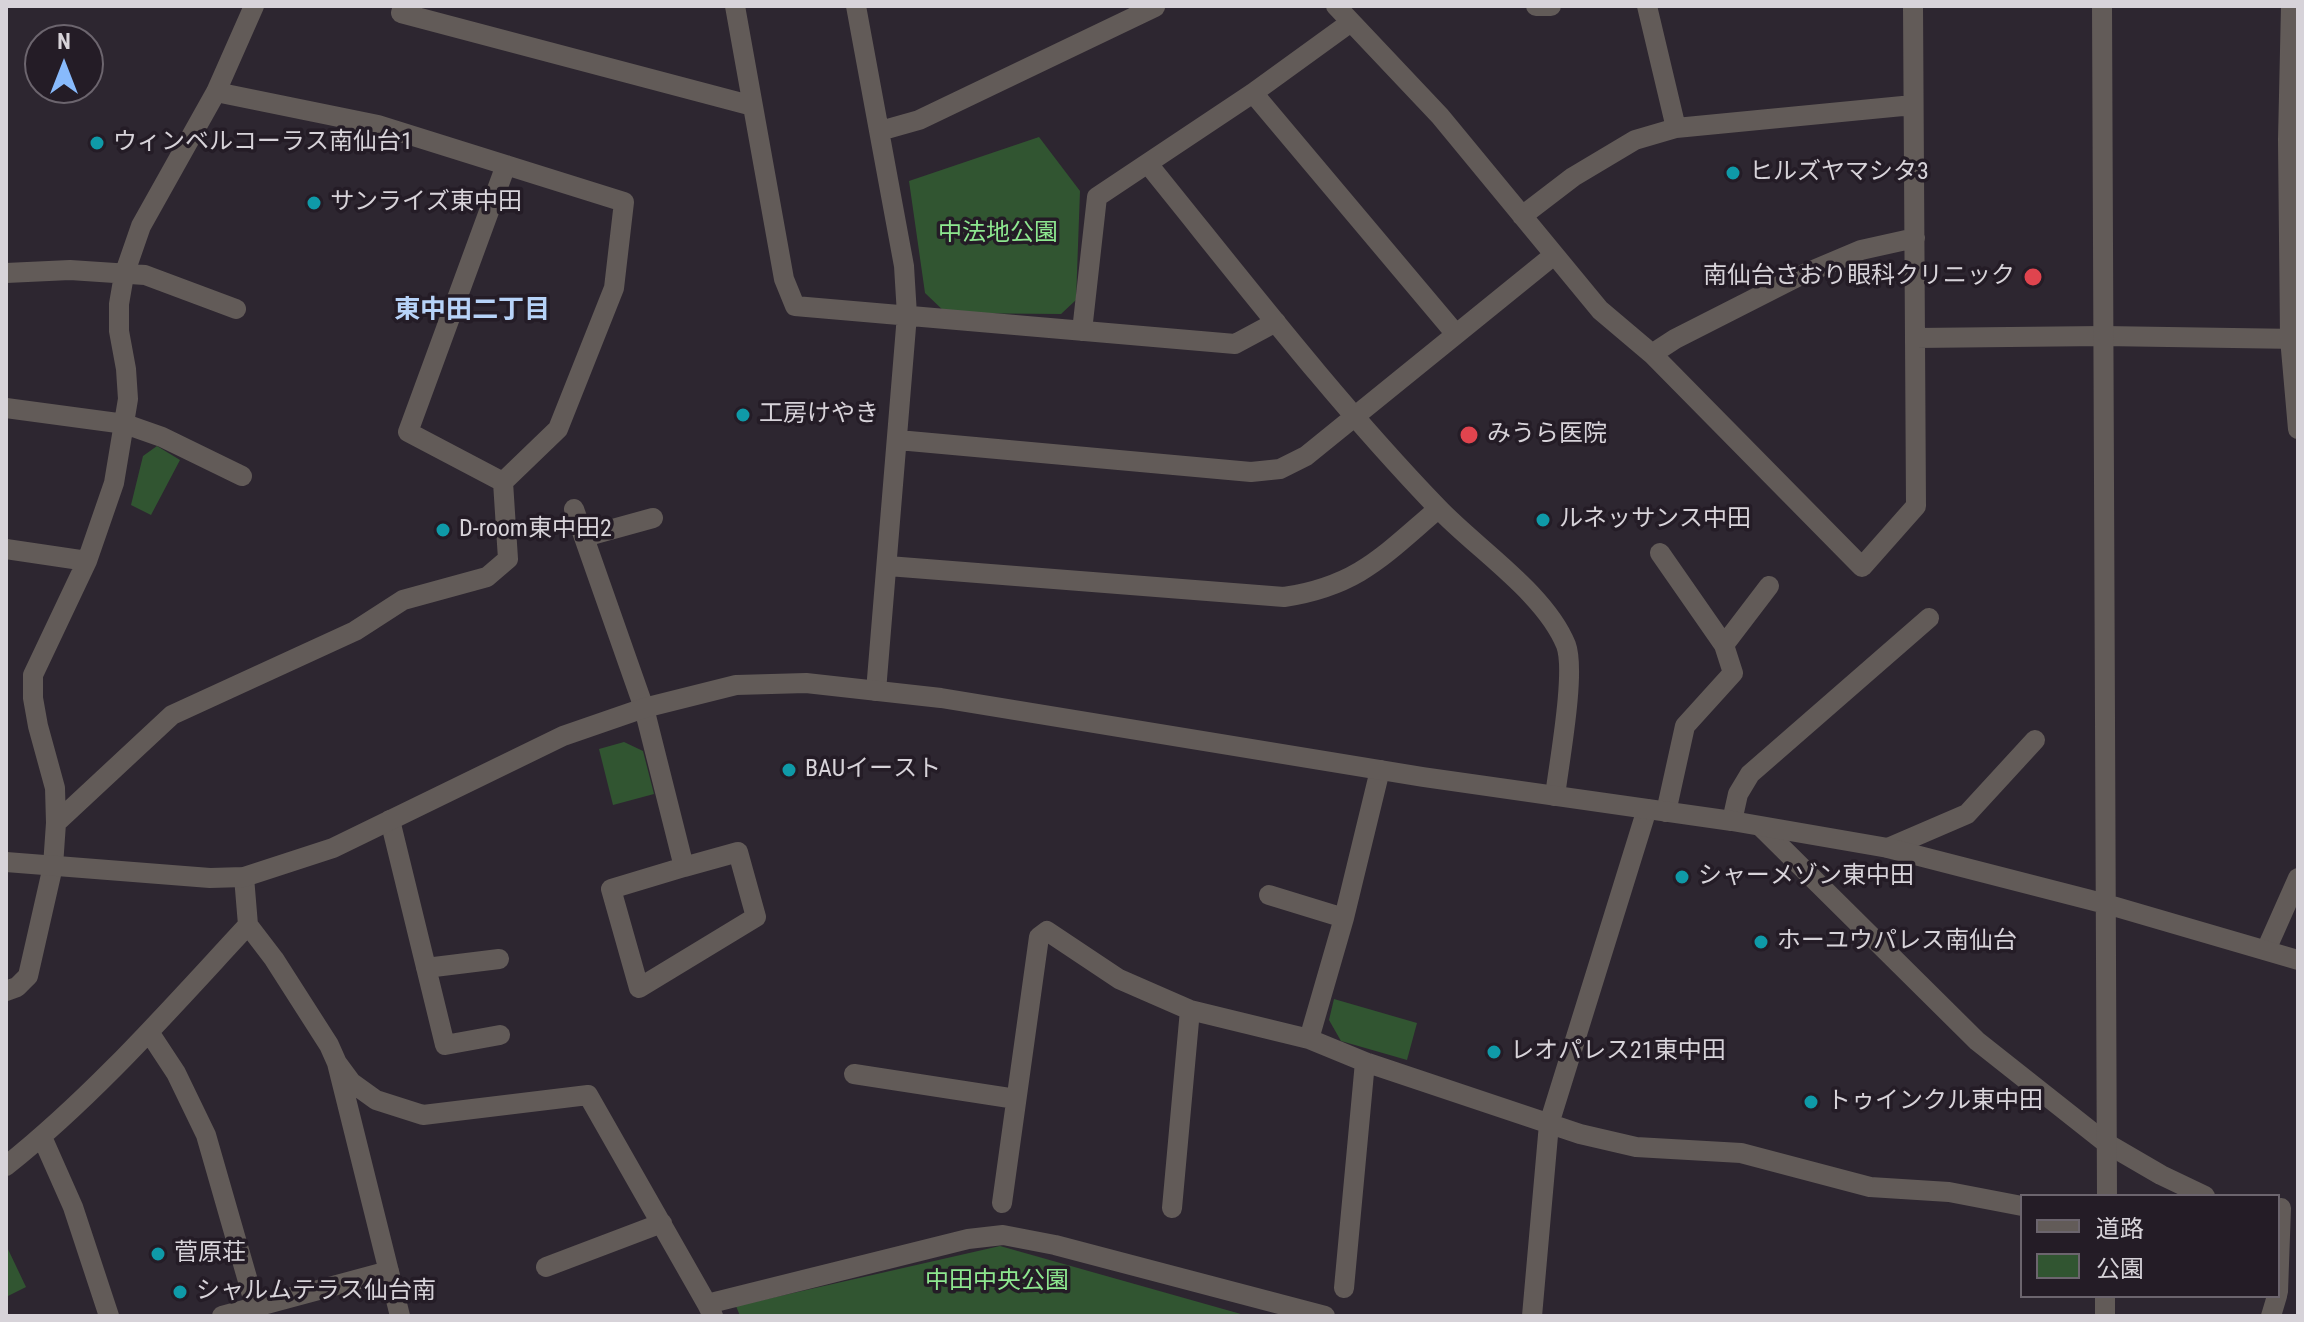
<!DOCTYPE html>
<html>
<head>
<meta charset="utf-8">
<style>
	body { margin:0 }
	#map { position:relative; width:2304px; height:1322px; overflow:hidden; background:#2d2630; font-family:"Roboto Condensed","Noto Sans JP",sans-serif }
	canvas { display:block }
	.frame { position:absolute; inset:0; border:8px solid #d7d3d9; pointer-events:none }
	.legend { position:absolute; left:2020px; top:1194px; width:260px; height:104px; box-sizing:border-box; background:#241c26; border:2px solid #6c656e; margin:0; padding:10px 14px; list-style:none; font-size:24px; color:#d7d3d9 }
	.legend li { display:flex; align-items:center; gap:16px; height:40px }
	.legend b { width:40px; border:2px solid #6c656e }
	.north { position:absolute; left:24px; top:24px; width:80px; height:80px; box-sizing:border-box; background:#241c26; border:2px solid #6c656e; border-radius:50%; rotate:0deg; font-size:22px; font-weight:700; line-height:32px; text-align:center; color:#d7d3d9 }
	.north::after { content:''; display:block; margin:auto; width:28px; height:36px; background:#88bafc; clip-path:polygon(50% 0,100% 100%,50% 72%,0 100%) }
</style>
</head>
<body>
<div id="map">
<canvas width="2304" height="1322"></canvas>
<div class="frame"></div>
<ul class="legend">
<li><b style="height:10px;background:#625b58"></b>道路</li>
<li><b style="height:22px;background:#315531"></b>公園</li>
</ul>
<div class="north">N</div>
</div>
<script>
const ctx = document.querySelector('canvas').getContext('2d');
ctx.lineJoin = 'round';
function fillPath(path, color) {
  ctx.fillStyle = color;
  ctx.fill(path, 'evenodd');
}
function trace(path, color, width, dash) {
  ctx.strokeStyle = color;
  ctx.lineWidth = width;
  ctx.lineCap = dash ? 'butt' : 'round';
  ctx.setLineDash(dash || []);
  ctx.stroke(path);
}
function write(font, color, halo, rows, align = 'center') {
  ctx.font = font + ' "Roboto Condensed","Noto Sans JP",sans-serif';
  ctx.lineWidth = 7;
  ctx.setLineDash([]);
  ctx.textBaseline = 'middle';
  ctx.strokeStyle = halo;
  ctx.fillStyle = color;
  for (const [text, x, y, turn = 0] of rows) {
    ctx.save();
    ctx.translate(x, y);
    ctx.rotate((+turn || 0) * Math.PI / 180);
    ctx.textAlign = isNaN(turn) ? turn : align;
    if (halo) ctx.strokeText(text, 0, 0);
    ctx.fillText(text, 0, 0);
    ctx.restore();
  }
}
fillPath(new Path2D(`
	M1039,137L1080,191L1076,300L1061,314L946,313L925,293L909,181Z
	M157,446L180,460L151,515L131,505L143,456Z
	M624,742L643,751L654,794L613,805L599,749Z
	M1334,999L1417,1023L1407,1060L1341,1041L1329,1020Z
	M6,1245L26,1287L6,1297Z
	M1000,1246L1248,1316H740L736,1306Z`), '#315531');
trace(new Path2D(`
	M403,6L401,13L753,106
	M735,6L784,279L795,306L1235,344L1276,322
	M856,6L904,266L907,315L876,691
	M1336,6L1440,116L1600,310L1652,354L1862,567L1916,506L1913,6
	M1536,6H1551
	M1647,6L1676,128
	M1253,93L1455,333
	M880,131L919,120L1155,7
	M2288,140L2291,6
	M2298,140H2288L2290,338L2298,429
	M1148,164C1242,280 1334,400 1438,508C1477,549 1545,593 1566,645C1576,672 1559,763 1555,796
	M1522,216L1573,177L1635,140L1676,128L1913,105
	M6,273L70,270L145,275L236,309
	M1082,331L1097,197L1253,93L1351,22
	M1916,338L2103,336L2298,339
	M1652,354L1675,339L1797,277L1861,250L1915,238
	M6,408L125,424L162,437L242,476
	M898,440L1251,472L1280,469L1306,456L1554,255
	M503,482L408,432L506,165
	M574,509L644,708L684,867L738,852L756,917L639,988L611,889L684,867
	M584,537L653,518
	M6,549L87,561
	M1660,553L1724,645L1733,673L1685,726L1666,812
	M888,566L1284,597C1358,586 1384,555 1438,509
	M1724,645L1769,586
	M390,820L445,1045L500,1035
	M1732,821L1738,794L1750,774L1929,618
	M56,823L172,715L355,631L403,600L487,577L508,559L503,482L558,429L614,288L624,202L378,125L216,92
	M1761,827L1977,1041L2106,1143L2161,1175L2205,1196
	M1888,848L1967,814L2035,740
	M244,877L248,925L274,959L329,1045L337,1063L400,1316
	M1269,895L1344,918
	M2266,950L2298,878
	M426,968L499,959
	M6,991L17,987L28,976L53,866L56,823L55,788L38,726L33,698V675L87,561L114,483L128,399L126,369L119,331V304L124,275L141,226L216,92L254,6
	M149,1032L176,1073L206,1135L258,1316
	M1309,1039L1344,918L1380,770
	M337,1063L351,1082L376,1100L423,1115L588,1095L707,1304
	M854,1074L1016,1099
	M42,1137L73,1207L109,1316
	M6,1166C95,1095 171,1008 248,925
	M1002,1203L1039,937L1047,931L1119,979L1190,1010L1309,1039L1365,1062L1580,1134L1636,1147L1741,1153L1870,1187L1949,1192L2022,1206
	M1172,1208L1190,1010
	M546,1267L662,1223
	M1344,1288L1365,1062
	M2278,1292L2281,1208
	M222,1316L389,1271
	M713,1316L707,1304L968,1239L1003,1235L1055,1245L1325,1316
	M1532,1316L1549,1124L1647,809
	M2271,1316L2277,1296`), '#625b58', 20);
trace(new Path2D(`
	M2102,6L2107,1196
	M6,862L210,878L244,877L333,848L563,736L644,708L736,685L806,683L941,698L1423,777L1732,821L1888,848L2106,904L2298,960
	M2105,1316V1296`), '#625b58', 20);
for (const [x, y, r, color] of [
	[97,143,8,"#0f9aa8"],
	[1733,173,8,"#0f9aa8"],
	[314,203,8,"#0f9aa8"],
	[2033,277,10,"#e0444e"],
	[743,415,8,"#0f9aa8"],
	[1469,435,10,"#e0444e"],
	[1543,520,8,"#0f9aa8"],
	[443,530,8,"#0f9aa8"],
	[789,770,8,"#0f9aa8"],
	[1682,877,8,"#0f9aa8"],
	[1761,942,8,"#0f9aa8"],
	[1494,1052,8,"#0f9aa8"],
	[1811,1102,8,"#0f9aa8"],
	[158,1254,8,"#0f9aa8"],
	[180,1292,8,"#0f9aa8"]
]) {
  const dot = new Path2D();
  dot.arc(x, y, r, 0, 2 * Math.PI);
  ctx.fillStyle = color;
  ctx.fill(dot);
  trace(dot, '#241c26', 3);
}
write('24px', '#d7d3d9', '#241c26', [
	["ウィンベルコーラス南仙台1",113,143],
	["ヒルズヤマシタ3",1749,173],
	["サンライズ東中田",330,203],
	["南仙台さおり眼科クリニック",2015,277,"right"],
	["工房けやき",759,415],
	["みうら医院",1487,435],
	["ルネッサンス中田",1559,520],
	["D-room東中田2",459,530],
	["BAUイースト",805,770],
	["シャーメゾン東中田",1698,877],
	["ホーユウパレス南仙台",1777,942],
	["レオパレス21東中田",1510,1052],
	["トゥインクル東中田",1827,1102],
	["菅原荘",174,1254],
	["シャルムテラス仙台南",196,1292]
], 'left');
write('24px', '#8de78f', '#241c26', [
	["中法地公園",998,234],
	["中田中央公園",997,1282]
]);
write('bold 26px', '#b7d3f8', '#241c26', [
	["東中田二丁目",472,311]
]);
</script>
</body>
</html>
